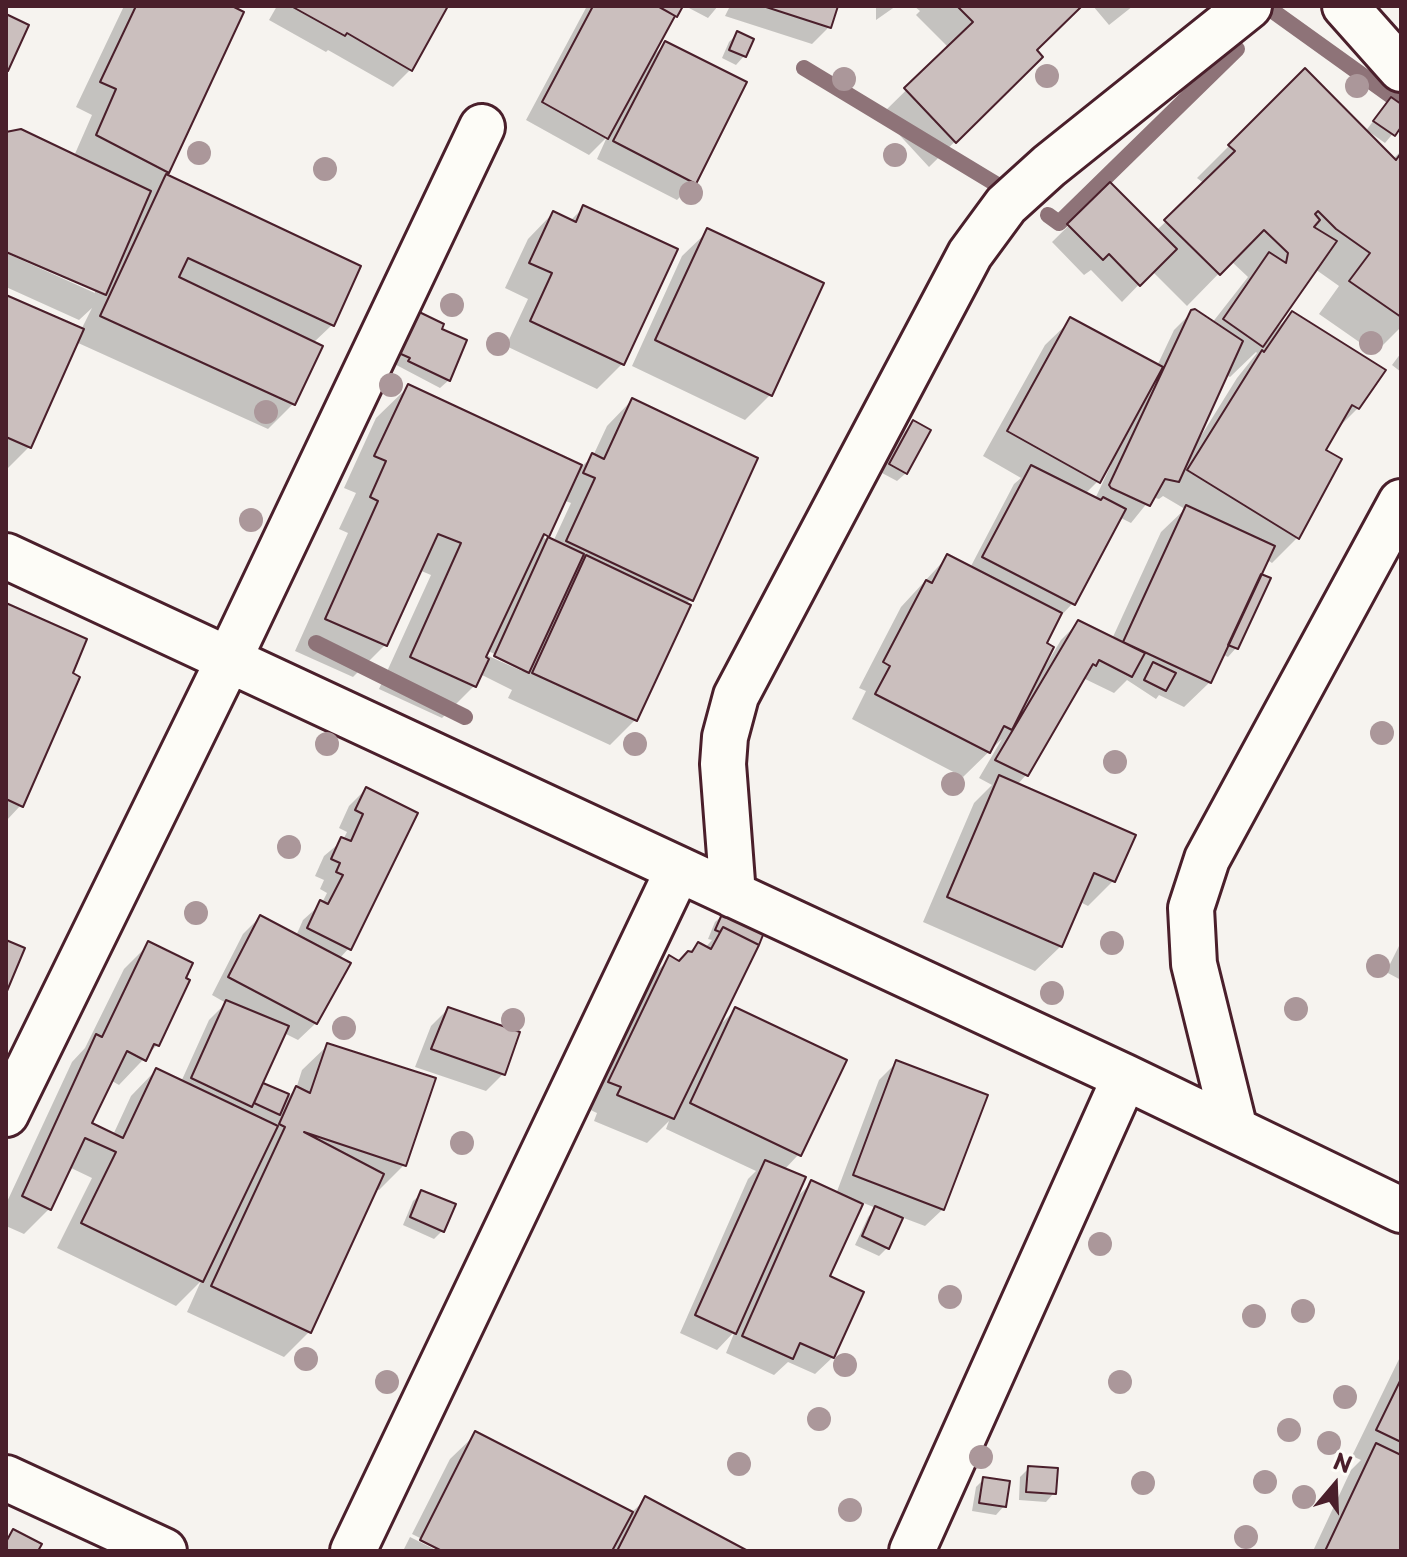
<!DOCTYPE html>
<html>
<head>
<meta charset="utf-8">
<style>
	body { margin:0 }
	#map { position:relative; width:1407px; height:1557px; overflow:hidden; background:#f6f3ef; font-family:"Playpen Sans",sans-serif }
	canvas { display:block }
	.frame { position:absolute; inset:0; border:8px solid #4a1f2b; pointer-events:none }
	.north { position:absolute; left:1295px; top:1445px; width:80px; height:80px; -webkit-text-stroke:6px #fdfcf7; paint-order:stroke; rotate:19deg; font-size:22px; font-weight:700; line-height:32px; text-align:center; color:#4a1f2b }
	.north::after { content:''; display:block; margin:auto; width:28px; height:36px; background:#4a1f2b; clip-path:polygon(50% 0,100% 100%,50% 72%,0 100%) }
</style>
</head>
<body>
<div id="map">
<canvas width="1407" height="1557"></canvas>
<div class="frame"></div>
<div class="north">N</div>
</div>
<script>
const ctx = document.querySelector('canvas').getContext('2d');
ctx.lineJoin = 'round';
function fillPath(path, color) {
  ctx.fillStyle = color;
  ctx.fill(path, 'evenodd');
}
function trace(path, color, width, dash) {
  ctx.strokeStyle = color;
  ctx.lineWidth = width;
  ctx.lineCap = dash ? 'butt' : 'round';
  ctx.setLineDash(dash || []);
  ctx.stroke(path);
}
fillPath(new Path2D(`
	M124,6H228L242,13L164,176L358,267L332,325L313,343L293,404L268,429L76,342L29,447L6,470V297L81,330L92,308L79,320L6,287V253L95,293V289L6,249V134L74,156L92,115L76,107Z
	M277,6H445L410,70L393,87L328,50L326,52L269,20Z
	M587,6H682L669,22L651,58L666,43L694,183L677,200L597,159L607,137L589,155L526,120Z
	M690,6H718L708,18L689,8Z
	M730,6H836L829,27L812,44L725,16Z
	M876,6H896L876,20Z
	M914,6H1080L1035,50L1041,57L929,167L881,115L949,48L916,15L920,11Z
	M1093,6H1133L1109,25Z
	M738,33L744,56L736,65L722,58L729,42Z
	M1305,70L1365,132L1383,108L1401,106V124L1385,143L1368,131L1366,133L1392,160L1401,151V327L1375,353L1319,314L1339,286L1315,269L1274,329L1275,330L1292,313L1358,408L1334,432L1323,451L1297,538L1272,563L1266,559L1236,648L1228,657L1222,654L1210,682L1184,707L1159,695L1156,699L1127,680L1114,693L1083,678L1026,775L1017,785L1113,881L1088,906L1080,902L1061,946L1035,971L923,922L974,803L992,785L979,778L1002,739L963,777L852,719L866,691L859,688L901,607L948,556L970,568L1014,484L1021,478L983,456L1045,345L1071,320L1157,366L1174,330L1192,312L1212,323L1248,277L1231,261L1187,306L1152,271L1122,302L1091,270L1084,275L1052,242L1110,185L1156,231L1205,184L1197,178ZM1256,352L1257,353L1237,378L1201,436L1198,435L1226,375L1230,377ZM1108,464L1111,465L1095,499L1085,494L1098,481ZM1163,496L1185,509L1161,532L1112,639L1079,622L1061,640L1046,665L1043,664L1044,644L1055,622L1073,603L1119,517L1131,523L1152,497L1159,499Z
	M584,207L622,364L597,389L506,346L528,299L505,288L528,239L553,213L570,221Z
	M708,231L770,395L745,420L632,366L682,256Z
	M405,320L449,380L440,388L385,359Z
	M1401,353V372L1392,365Z
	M408,387L581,467L593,456L607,426L632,400L691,599L686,604L635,720L610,745L508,698L512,690L480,674L474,686L442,718L379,689L431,575L419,570L385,645L353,677L295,651L348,533L339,529L356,493L344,488L376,418ZM563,500L571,503L553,542L544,538ZM486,650L522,667V671L484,654Z
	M914,423L906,473L897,481L882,473L905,431Z
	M6,605L21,805L6,821Z
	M366,789L349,948L339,959L316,1023L298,1040L284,1033L257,1092L264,1085L289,1096L296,1089L302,1070L328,1045L404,1165L379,1190L375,1189L309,1332L284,1357L187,1312L201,1281L176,1306L57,1248L92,1178L69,1167L49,1209L24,1234L6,1226V1204L72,1062L85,1048L124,969L149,944L157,1045L119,1085L112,1081L90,1124L113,1135L131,1096L156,1070L181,1082L209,1020L226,1003L212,995L243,934L260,917L296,936L303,920L322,903L327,893L320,889L324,880L315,876L324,856L343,840L347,832L339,828L349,806Z
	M724,914L717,1028L735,1010L799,1154L784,1170L793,1201L812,1182L836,1194L879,1080L897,1062L943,1209L925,1226L901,1217L888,1247L879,1256L855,1245L868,1217L876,1208L861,1202L828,1277L833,1357L815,1374L788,1362L774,1375L726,1353L735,1331L717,1350L680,1333L748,1179L756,1171L666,1129L669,1121L647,1143L594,1121L597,1113L584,1107L645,983L670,958L678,962L698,944L705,948L712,940L708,939L715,922Z
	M1401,942V980L1386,972Z
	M448,1009L503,1074L486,1091L415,1067L431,1026Z
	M422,1193L442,1231L434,1239L403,1225L413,1201Z
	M1401,1355V1551H1313L1351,1470L1361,1460L1352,1456Z
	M476,1434L631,1513L646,1499L744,1551H446L412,1534L450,1459Z
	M1029,1468L1054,1493L1046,1502L1019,1500L1020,1477Z
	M984,1479L1004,1506L996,1515L972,1511L976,1487Z
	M410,1537L438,1551H403Z`), '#0003');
trace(new Path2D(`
	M1270,9L1401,103
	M804,68L1014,195
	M1048,215L1059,223L1237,49
	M316,643L465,717`), '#8e7378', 16);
const building = new Path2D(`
	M136,6H232L244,12L169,173L96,135L116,89L100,82Z
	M291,6H448L412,71L347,33L345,36Z
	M593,6H657L675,16L608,139L542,102Z
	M658,6H683L677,17Z
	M763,6H838L831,28Z
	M957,6H1082L1037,50L1043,57L956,143L904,88L973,22Z
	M6,14L29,25L8,71L6,70Z
	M737,31L754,39L746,57L729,50Z
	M665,41L747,82L696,184L613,141Z
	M1305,68L1396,160L1401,153V317L1349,281L1370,253L1336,229L1318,211L1315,214L1320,220L1314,227L1337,241L1263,347L1223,319L1269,252L1286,263L1288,253L1264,230L1220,275L1164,220L1235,151L1228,145Z
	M1391,97L1401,104V127L1395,136L1373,121Z
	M21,129L151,191L106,295L6,252V132Z
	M166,174L361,266L334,326L188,258L179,277L323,346L295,405L100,316Z
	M1110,182L1177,249L1140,286L1109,254L1103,260L1067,224Z
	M583,205L678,249L624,365L530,321L552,273L529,263L553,211L576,222Z
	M707,228L824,283L772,396L655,340Z
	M6,295L84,329L31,448L6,437Z
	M413,309L444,324L442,329L467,340L450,381L410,362L408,361L410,358L392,350Z
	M1195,309L1243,341L1179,482L1165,479L1150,506L1111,488L1109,485L1191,310Z
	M1292,311L1386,370L1359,409L1352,405L1326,450L1342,459L1299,539L1187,470L1262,350L1264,352Z
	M1070,317L1163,367L1100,483L1007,431Z
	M408,384L582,465L549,537L544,534L486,657L489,659L476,687L410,657L461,543L438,534L387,646L325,619L378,501L370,497L386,461L374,456Z
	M632,398L758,458L693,601L566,541L595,478L583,473L592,453L604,459Z
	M913,420L931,430L907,474L889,464Z
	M1031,465L1101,500L1103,497L1126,509L1075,605L982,557Z
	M1186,505L1275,546L1211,683L1123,642Z
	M548,537L584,554L529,673L494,656Z
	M947,554L1062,613L1047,643L1054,647L1012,730L1004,726L990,753L875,694L890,666L883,662L926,580L932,583Z
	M586,555L691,605L637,721L532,673Z
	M1261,574L1271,578L1238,649L1228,645Z
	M6,603L87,639L73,673L80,677L23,807L6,799Z
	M1078,620L1145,653L1132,677L1099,660L1096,666L1093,664L1028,776L995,760Z
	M1153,662L1176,673L1166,691L1144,680Z
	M999,775L1136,835L1115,882L1094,873L1062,947L947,897Z
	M366,787L418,813L351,950L307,928L320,900L328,904L343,875L336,872L340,863L331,859L341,837L351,841L363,814L355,810Z
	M723,912L765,930L759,945L723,927L720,932L715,930Z
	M260,915L351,963L317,1024L228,977Z
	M723,927L759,945L674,1119L617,1095L621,1087L608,1082L669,955L679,961L688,951L692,952L698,942L711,949Z
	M6,940L25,948L7,991H6Z
	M148,941L193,963L186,978L190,980L159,1046L154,1044L146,1061L127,1051L92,1123L123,1138L156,1068L278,1126L203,1282L81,1223L116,1152L85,1138L51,1210L22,1196L96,1034L102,1037Z
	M226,1000L289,1026L252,1107L191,1078Z
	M448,1007L520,1032L505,1075L431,1049Z
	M735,1007L847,1060L801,1156L690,1103Z
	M327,1043L436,1078L406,1166L304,1132L384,1174L311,1333L211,1286L285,1127L279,1124L296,1086L310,1093Z
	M896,1060L988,1095L944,1210L853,1175Z
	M263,1083L289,1094L280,1115L254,1103Z
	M765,1160L806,1177L736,1334L695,1315Z
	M811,1180L863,1204L830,1276L864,1292L834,1358L800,1343L793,1359L742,1336Z
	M421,1190L456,1204L444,1232L410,1217Z
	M875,1206L903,1218L889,1249L862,1236Z
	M1401,1379V1442L1376,1430Z
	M475,1431L633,1512L612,1551H442L420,1540Z
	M1376,1443L1401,1455V1551H1325Z
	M1028,1466L1058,1468L1056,1494L1026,1492Z
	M983,1477L1010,1481L1006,1507L979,1503Z
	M645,1496L748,1551H617Z
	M13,1529L42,1544L38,1551H6V1542Z`);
fillPath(building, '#cbbfbe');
trace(building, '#4a1f2b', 2);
const minor = new Path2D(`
	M1345,6L1401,69
	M6,556L1125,1077L1401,1210
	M733,895L723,764L725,737L736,696L970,254L1006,205L1049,166L1249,6
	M6,1114L229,659L482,127
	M1235,1130L1194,964L1191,908L1207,859L1401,502
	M6,1478L164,1551
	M353,1551L678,870
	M912,1551L1125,1077`);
trace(minor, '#4a1f2b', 50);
trace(minor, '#fdfcf7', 44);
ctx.fillStyle = '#ab979a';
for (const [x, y] of [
	[1047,76],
	[844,79],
	[1357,86],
	[199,153],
	[895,155],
	[325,169],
	[691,193],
	[452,305],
	[1371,343],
	[498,344],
	[391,385],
	[266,412],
	[251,520],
	[1382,733],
	[327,744],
	[635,744],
	[1115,762],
	[953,784],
	[289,847],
	[196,913],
	[1112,943],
	[1378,966],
	[1052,993],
	[1296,1009],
	[513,1020],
	[344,1028],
	[462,1143],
	[1100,1244],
	[950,1297],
	[1303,1311],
	[1254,1316],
	[306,1359],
	[845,1365],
	[387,1382],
	[1120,1382],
	[1345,1397],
	[819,1419],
	[1289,1430],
	[1329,1443],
	[981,1457],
	[739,1464],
	[1265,1482],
	[1143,1483],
	[1304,1497],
	[850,1510],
	[1246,1537]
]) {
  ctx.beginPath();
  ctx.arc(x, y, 12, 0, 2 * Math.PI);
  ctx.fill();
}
</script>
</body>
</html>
